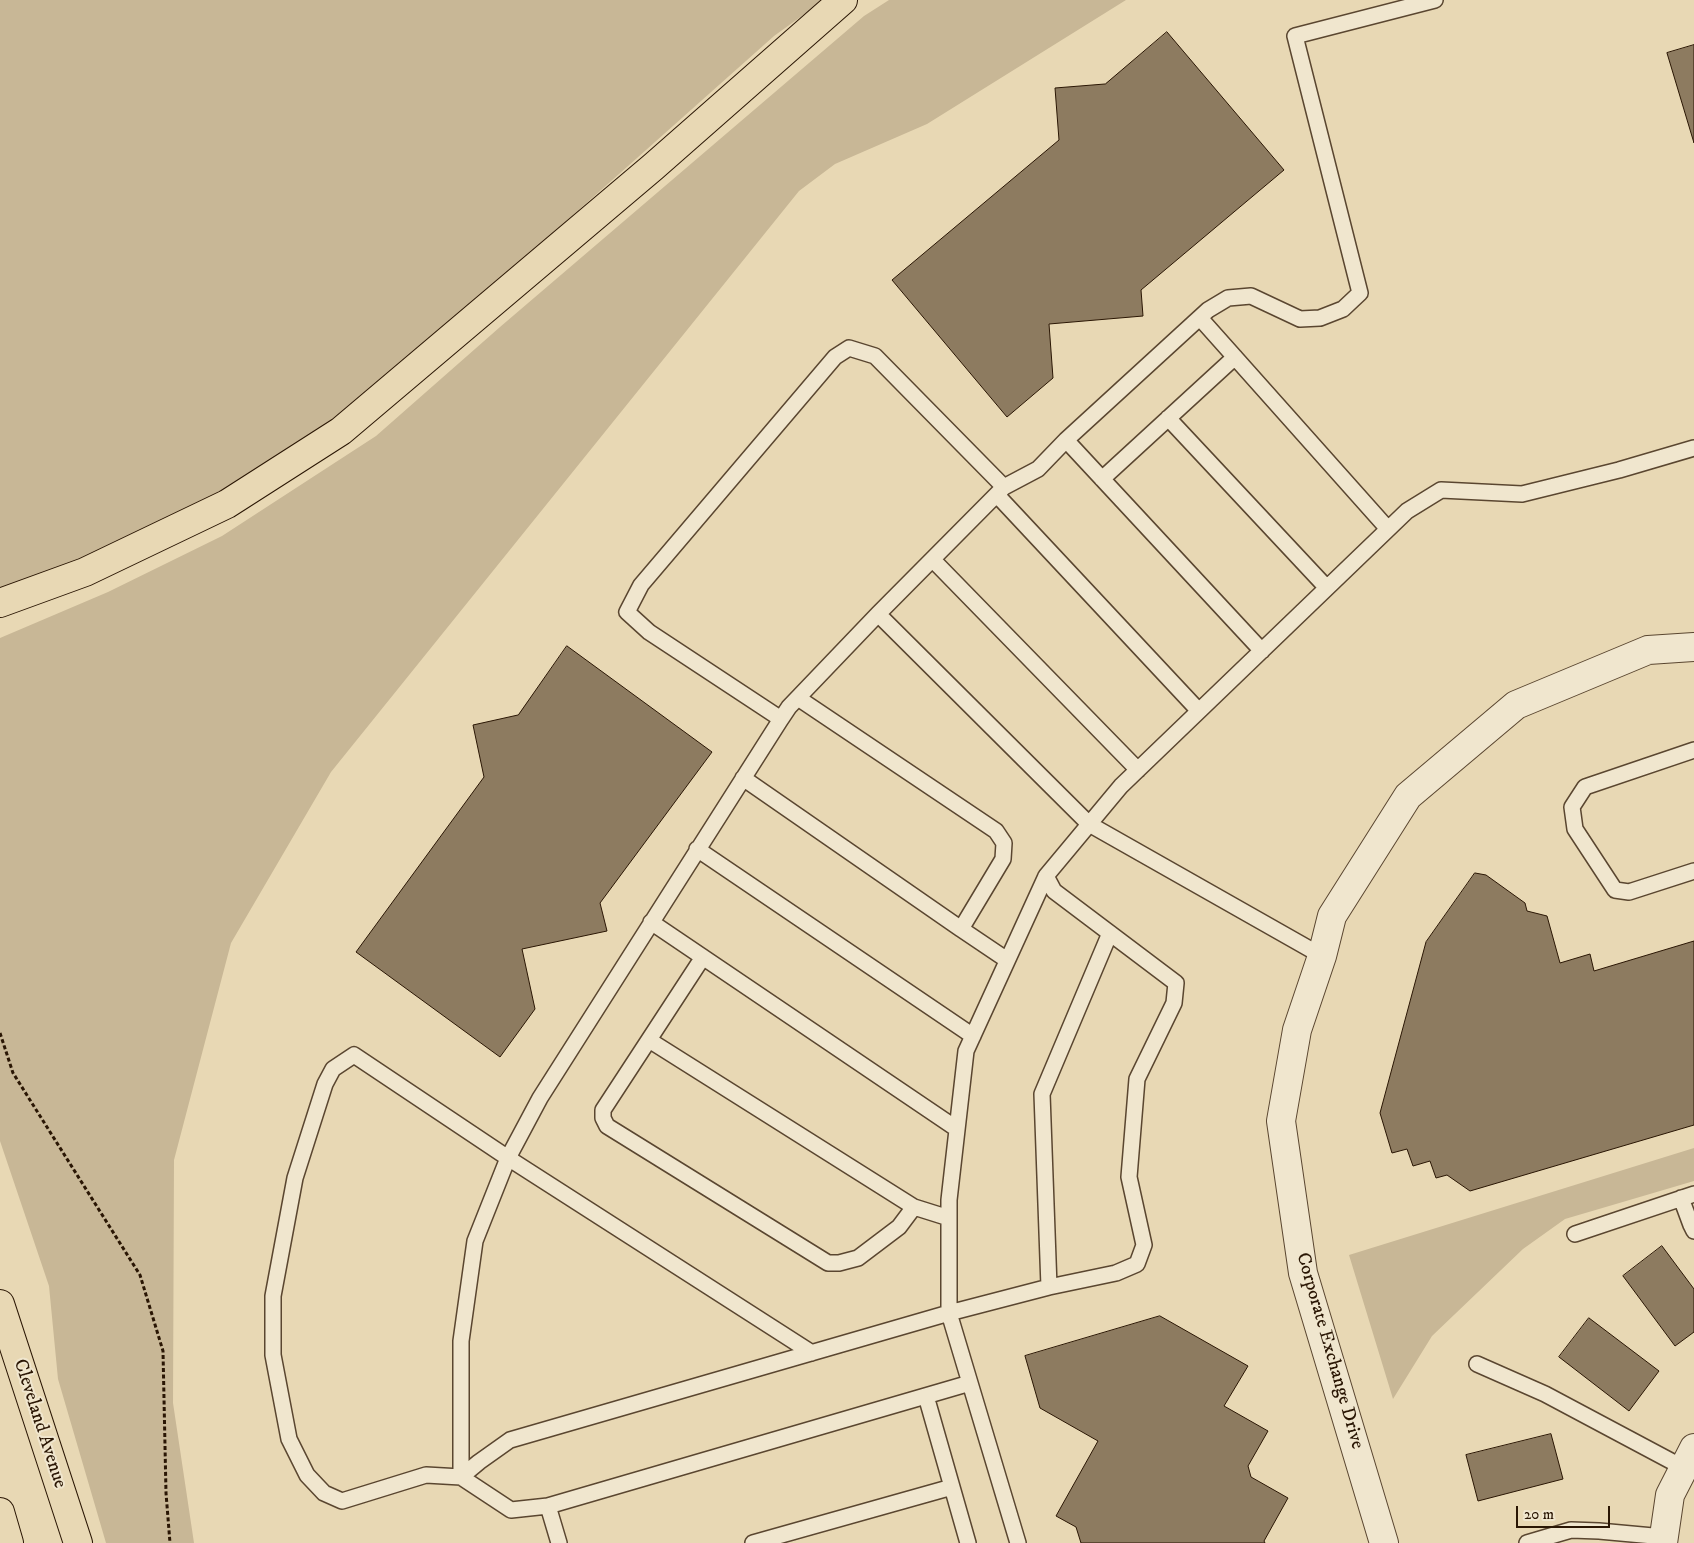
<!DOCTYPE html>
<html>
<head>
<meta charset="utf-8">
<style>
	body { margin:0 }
	#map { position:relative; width:1694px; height:1543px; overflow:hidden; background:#e8d8b4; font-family:"IM FELL DW Pica",serif }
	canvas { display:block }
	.scale { position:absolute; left:1516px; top:1506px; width:94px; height:22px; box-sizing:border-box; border:2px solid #2a1604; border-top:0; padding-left:6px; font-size:15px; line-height:18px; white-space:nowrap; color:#2a1604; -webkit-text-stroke:4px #f0e6ce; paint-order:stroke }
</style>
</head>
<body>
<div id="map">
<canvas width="1694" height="1543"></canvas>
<div class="scale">20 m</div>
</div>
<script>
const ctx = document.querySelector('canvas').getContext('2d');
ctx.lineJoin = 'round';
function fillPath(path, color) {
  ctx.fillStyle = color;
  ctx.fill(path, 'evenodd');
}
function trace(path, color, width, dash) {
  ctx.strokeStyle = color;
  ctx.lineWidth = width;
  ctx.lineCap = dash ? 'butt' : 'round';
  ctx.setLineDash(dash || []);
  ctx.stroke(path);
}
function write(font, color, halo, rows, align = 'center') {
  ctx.font = font + ' "IM FELL DW Pica",serif';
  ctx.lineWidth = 4;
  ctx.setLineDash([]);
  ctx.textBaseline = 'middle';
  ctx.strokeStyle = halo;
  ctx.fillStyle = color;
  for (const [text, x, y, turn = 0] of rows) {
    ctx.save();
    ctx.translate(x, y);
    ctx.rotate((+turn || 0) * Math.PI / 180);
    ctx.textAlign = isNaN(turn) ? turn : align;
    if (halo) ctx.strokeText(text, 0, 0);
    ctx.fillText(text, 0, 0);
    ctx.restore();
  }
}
fillPath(new Path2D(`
	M0,0H824L774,36L399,370L302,443L225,492L0,598Z
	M889,0H1126L927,124L835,164L799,191L331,772L231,943L174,1160L173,1403L194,1543H106L58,1379L49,1286L0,1141V638L108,592L222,536L376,436L500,327L864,16Z
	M1694,1148V1181L1565,1219L1523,1249L1432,1336L1393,1399L1349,1255Z`), '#c8b796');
const building = new Path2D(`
	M1167,32L1284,170L1141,290L1143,316L1049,324L1053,378L1007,417L892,280L1059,140L1055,88L1105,84Z
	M1694,45V143L1667,53Z
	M567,646L712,752L600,903L607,931L522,949L535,1009L500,1057L356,952L484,777L473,725L518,715Z
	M1475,873L1486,875L1525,903L1527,911L1547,916L1560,963L1590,954L1594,971L1694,941V1125L1470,1191L1447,1175L1436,1178L1430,1161L1413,1166L1407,1149L1392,1153L1380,1113L1426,942Z
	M1662,1246L1694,1289V1332L1675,1346L1623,1276Z
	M1160,1316L1248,1366L1224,1406L1268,1431L1248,1466L1251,1477L1288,1498L1264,1541L1265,1543H1081L1076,1527L1056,1516L1098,1441L1040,1408L1025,1356Z
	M1589,1318L1659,1371L1629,1411L1559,1357Z
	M1551,1434L1563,1479L1478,1501L1466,1455Z`);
fillPath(building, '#8d7b60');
trace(building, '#2a1604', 1);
const service = new Path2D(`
	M1200,318L1388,529
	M1168,418L1327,588
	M1066,440L1262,651
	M1102,479L1235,357
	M997,495L1199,711
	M933,560L1138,770
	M878,614L1089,824L1322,956
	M798,698L996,831L1004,843L1003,859L961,929L1007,960
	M781,719L789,707L878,614L1004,487
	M1694,750L1585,787L1572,807L1575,829L1615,890L1629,892L1694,871
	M743,778L961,929
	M697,849L973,1036
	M651,922L957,1129
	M703,957L603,1110V1118L607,1126L828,1263H839L858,1258L899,1227L914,1207L949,1218
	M649,1040L914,1207
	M1681,1198L1691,1225L1694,1231
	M1575,1234L1694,1194
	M1049,1287L1042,1094L1110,933
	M1477,1364L1545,1394L1684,1468
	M926,1396L968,1543
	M461,1477L479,1462L510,1440L949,1313V1200L966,1051L1046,876
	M461,1477V1341L475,1241L508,1158L812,1353
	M548,1506L970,1383
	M559,1543L548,1506L511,1510L461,1477L426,1475L342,1501L324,1493L307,1475L289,1439L273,1355V1296L295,1178L325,1084L333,1069L354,1055L508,1158L540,1098L781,719L649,632L627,612L641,585L835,357L849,348L875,356L1004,487L1038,469L1066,440L1208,310L1228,298L1251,296L1300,319L1320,318L1343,309L1360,293L1295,36L1435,0
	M753,1543L952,1487
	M1018,1543L949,1313L1049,1287L1116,1273L1137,1264L1144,1245L1129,1177L1137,1079L1174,1003L1176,983L1054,891L1046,876L1121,786L1407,511L1441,490L1522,494L1619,470L1694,448
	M1527,1543L1571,1530L1599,1531L1664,1537`);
const minor = new Path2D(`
	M1663,1543L1670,1495L1694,1448`);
const tertiary = new Path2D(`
	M1384,1543L1303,1273L1281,1121L1297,1030L1322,956L1332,916L1408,796L1516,705L1648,650L1694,647`);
const primary = new Path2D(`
	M0,1304L78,1543
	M0,1512L9,1543`);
const motorway = new Path2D(`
	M0,603L85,572L227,504L341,431L653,167L843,0`);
trace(service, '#5a4630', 18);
trace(minor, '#5a4630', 30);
trace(tertiary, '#5a4630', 30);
trace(primary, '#2a1604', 30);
trace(motorway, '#2a1604', 30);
trace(new Path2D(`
	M0,1033L13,1073L140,1275L163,1351L166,1493L170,1543`), '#2a1604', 3, [4, 2.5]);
trace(service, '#f0e6ce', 15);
trace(minor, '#f0e6ce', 28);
trace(tertiary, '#f0e6ce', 28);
trace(primary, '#e8d8b4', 28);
trace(motorway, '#e8d8b4', 28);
write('19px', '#2a1604', '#f0e6ce', [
	["Corporate Exchange Drive",1329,1351,74],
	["Cleveland Avenue",39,1424,72]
]);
</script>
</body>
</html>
